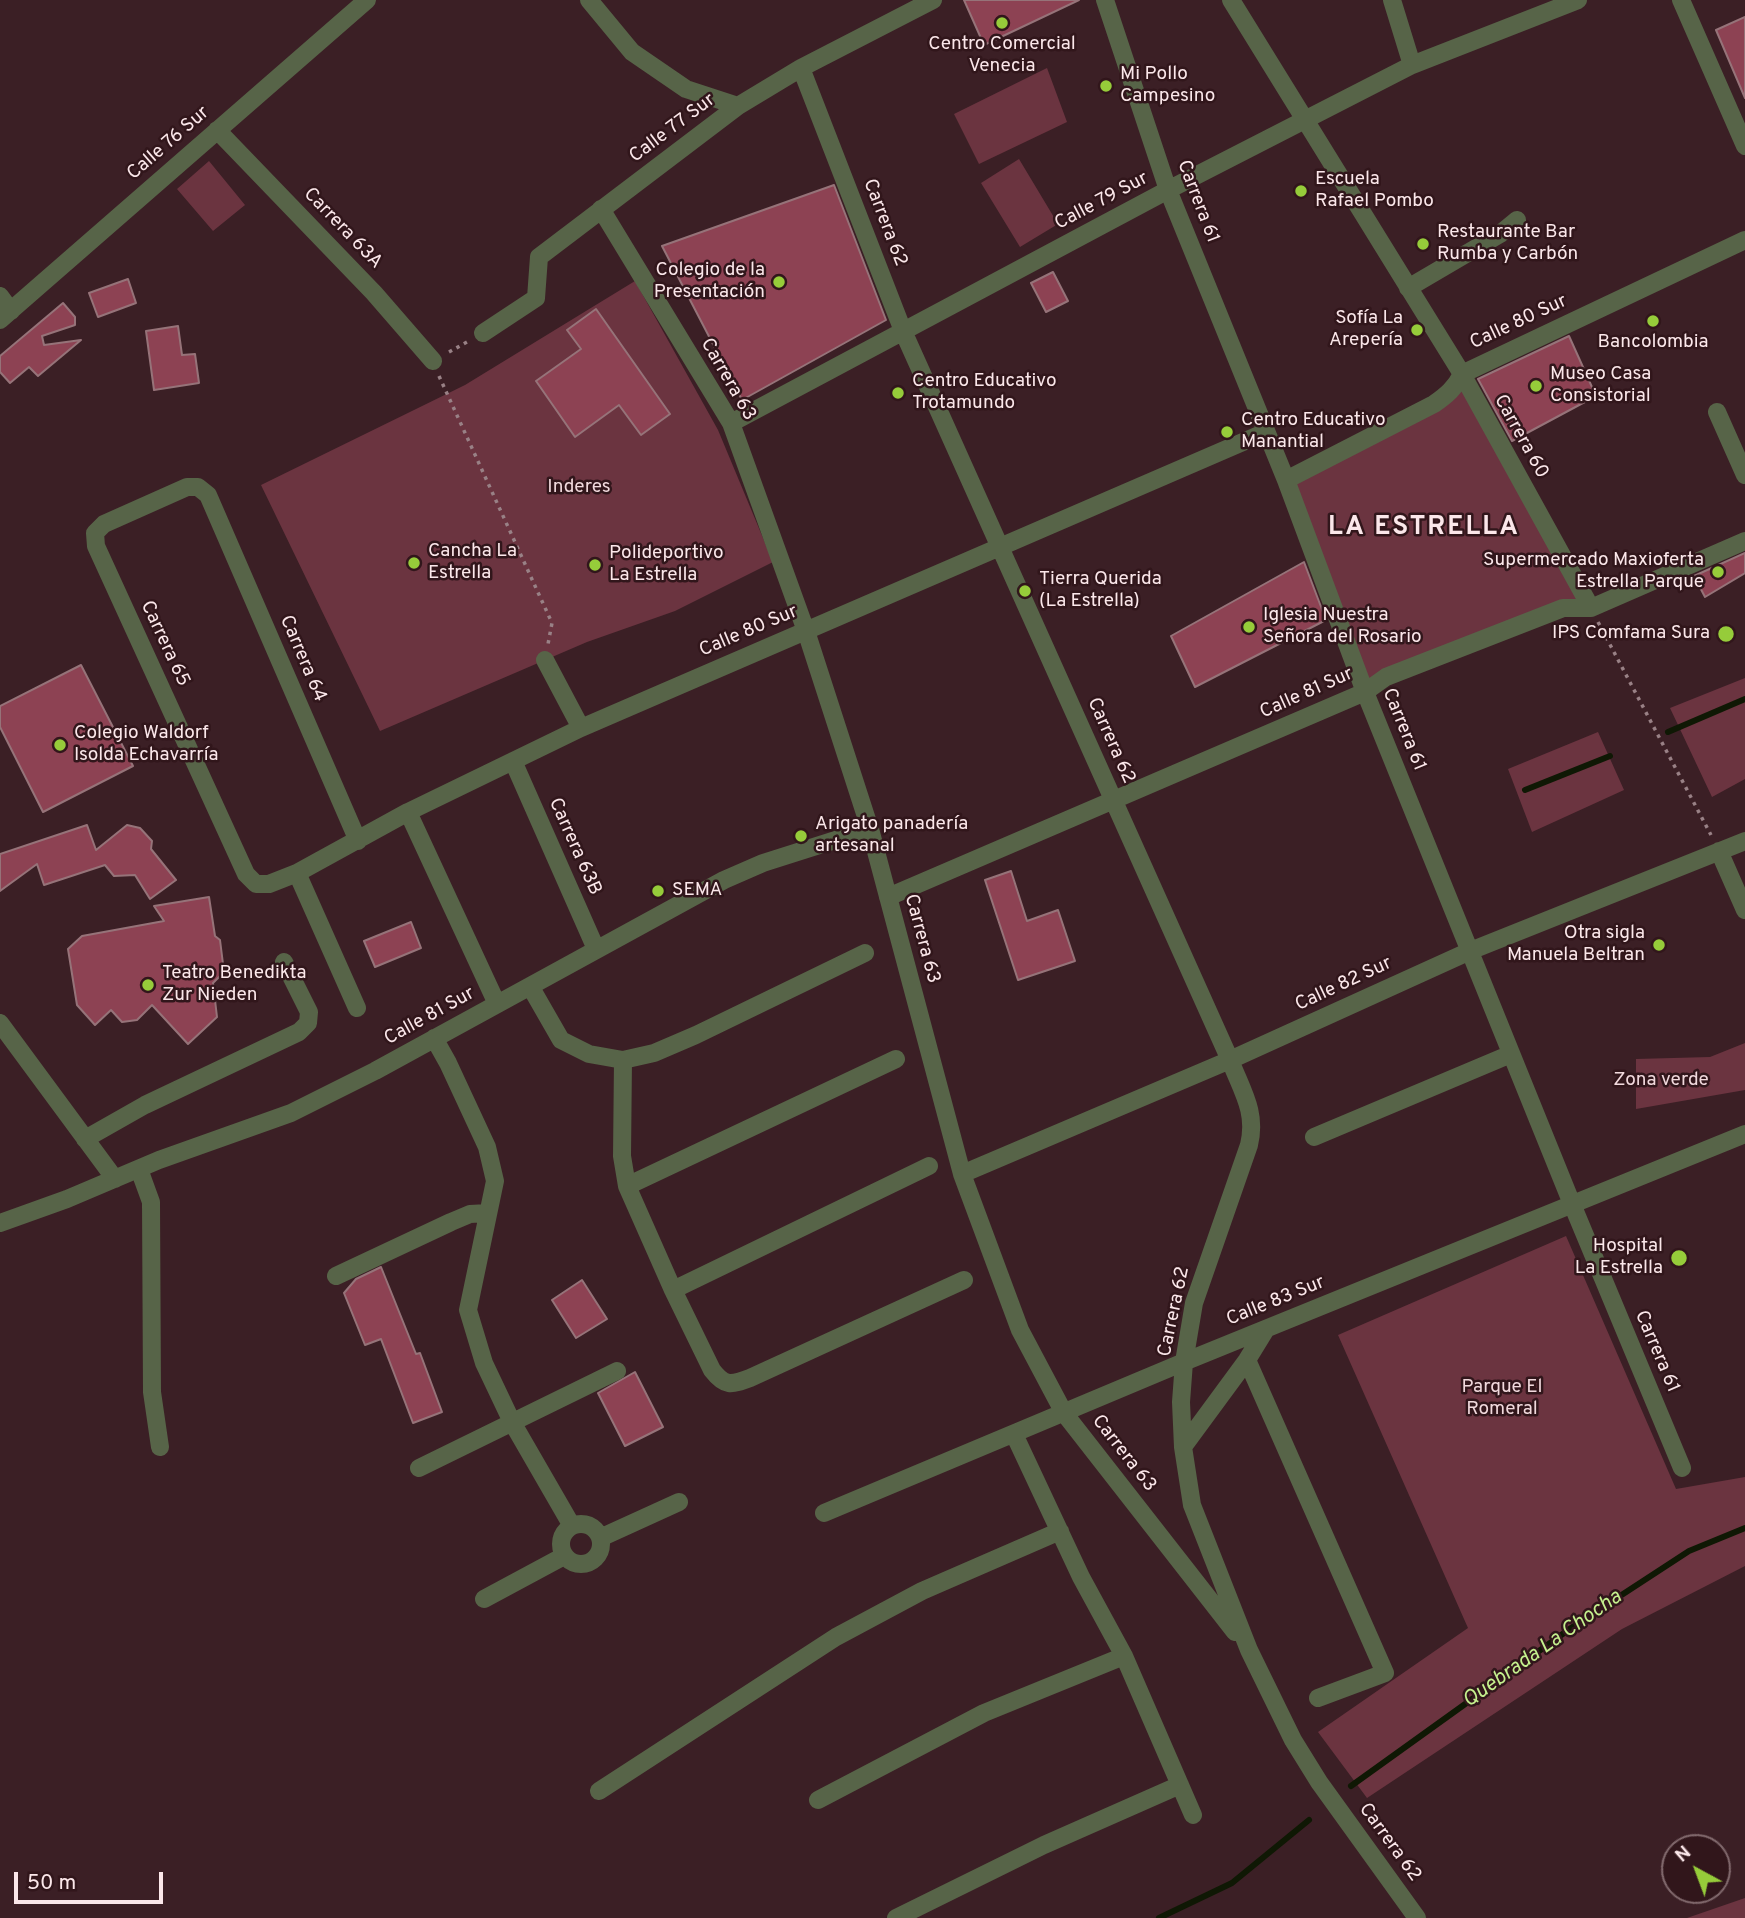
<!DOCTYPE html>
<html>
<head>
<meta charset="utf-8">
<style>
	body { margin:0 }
	#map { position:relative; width:1745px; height:1918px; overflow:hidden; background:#3b1f25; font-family:Overpass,sans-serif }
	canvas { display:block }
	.north { position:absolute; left:1661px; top:1834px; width:70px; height:70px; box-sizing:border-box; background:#31161b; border:2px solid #826a6e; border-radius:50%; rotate:319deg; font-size:19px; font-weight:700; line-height:28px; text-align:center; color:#fbe7ea }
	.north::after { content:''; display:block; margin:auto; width:24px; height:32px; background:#96cc3a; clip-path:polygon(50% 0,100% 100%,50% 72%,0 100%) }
	.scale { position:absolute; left:14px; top:1872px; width:149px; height:32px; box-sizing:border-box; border:4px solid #fbe7ea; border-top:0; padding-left:9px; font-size:21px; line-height:24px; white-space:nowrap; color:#fbe7ea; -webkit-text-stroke:5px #31161b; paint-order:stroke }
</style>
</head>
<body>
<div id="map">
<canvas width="1745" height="1918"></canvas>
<div class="north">N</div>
<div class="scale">50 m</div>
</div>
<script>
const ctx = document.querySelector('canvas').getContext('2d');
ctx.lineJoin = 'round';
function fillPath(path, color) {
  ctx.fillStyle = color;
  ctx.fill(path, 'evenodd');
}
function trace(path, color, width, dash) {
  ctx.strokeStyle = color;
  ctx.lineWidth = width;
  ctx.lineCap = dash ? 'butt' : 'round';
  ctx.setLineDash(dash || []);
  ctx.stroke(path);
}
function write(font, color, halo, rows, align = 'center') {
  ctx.font = font + ' Overpass,sans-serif';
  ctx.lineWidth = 5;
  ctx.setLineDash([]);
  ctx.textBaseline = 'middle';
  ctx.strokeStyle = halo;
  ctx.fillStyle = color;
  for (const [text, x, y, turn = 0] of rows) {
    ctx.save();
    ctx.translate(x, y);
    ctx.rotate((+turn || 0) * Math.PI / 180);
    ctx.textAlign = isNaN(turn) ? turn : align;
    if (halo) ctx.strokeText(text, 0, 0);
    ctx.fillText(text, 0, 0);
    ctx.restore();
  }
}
fillPath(new Path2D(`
	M1047,68L1067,122L979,164L954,114Z
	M1019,159L1058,224L1020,247L981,183Z
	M209,161L245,205L213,231L177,189Z
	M635,281L718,430L773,562L675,611L587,642L380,731L261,485L465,385Z
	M1462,374L1590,608H1563L1365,692L1286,480L1434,404Z
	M1745,678V779L1712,797L1670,708Z
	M1598,732L1624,790L1532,832L1508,769Z
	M1745,1043V1090L1636,1109V1059L1710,1057Z
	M1566,1236L1676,1489L1745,1477V1566L1622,1629L1367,1798L1318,1732L1468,1628L1338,1335Z
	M1745,1898V1918H1687Z`), '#6b3440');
trace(new Path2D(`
	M1668,732L1745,699
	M1525,790L1610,756
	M1351,1786L1571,1628L1689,1551L1745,1528
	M1159,1918L1232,1883L1309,1820`), '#0f1804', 6);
const building = new Path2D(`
	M964,0H1079L984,45Z
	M1745,17V98L1716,30Z
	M834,185L886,320L742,400L662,246Z
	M1053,272L1068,301L1046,312L1031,283Z
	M128,279L136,303L98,317L89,293Z
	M63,303L75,317V325L42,336L44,345L81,340L38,376L29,367L10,383L0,372V356Z
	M596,309L670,414L641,435L619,405L575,437L536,381L581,349L567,330Z
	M178,326L182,355L195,354L199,383L154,390L146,331Z
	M1569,336L1596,396L1512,441L1478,379Z
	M1745,553V573L1705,597L1694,576Z
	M1304,562L1326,620L1195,687L1171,636Z
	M81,665L133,766L43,812L0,727V706Z
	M87,825L96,850L127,825L140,828L152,841L151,849L176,880L150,899L135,875L114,876L105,865L44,885L37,864L0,891V854Z
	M1011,871L1027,921L1058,910L1075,961L1018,980L985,880Z
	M209,897L215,936L220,940L224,972L213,983L217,1017L188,1044L152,1005L137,1020L122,1022L111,1010L95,1025L77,1005L68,949L82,936L164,921L154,906Z
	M411,922L421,948L375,967L364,941Z
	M381,1267L416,1354L420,1353L442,1412L413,1423L381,1339L365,1345L344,1293L356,1279Z
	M582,1280L607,1319L576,1338L552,1300Z
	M635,1372L663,1427L625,1446L598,1393Z`);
fillPath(building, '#8d4253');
trace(building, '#967379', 2);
trace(new Path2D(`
	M449,352L467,342
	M439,376L552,623L548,644
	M1598,622L1711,835`), '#998186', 3.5, [3.5, 5]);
trace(new Path2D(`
	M589,0L632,52L686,89L738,106
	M1105,0L1168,190L1286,480L1365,692L1572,1204L1682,1468
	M1231,0L1462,374L1591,608
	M1392,0L1412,65
	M1681,0L1745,146
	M801,68L903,331L1230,1060C1242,1091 1257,1112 1249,1145L1194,1303L1184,1362L1181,1402L1183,1447L1192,1505L1249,1650L1293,1740L1319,1782L1417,1918
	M217,130L374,293L433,361
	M601,209L731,423L806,631L870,829L962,1174L1020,1330L1064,1413L1235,1632
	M1408,288L1500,234L1517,220
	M0,296L11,311
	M0,320L367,0
	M483,333L536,298L539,257L738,106L801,68L933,0
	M1717,412L1745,475
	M731,423L1168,190L1412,65L1578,0
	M1286,480L1434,404C1447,395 1455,388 1462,374L1745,240
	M545,660L581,728
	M513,761L596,949
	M408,812L497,1004
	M358,841L208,495L198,487H187L104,524L95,533L96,546L246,874L256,884H269L297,873L408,812L581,728L1266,432
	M1719,851L1745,910
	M297,873L357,1008
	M888,897L1365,692L1386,677L1563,608H1591L1745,541
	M530,986L561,1040L589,1054L623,1060L654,1053L696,1035L865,953
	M0,1023L115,1179
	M434,1038L448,1063L487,1147L495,1181L468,1310L484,1363L512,1422L572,1526
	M623,1060L622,1156L627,1186L673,1290L712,1370C725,1387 731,1385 750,1378L964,1280
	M1314,1137L1511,1054
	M85,1139L145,1105L299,1032L308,1023L309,1012L284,962
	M139,1169L151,1202L152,1392L160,1447
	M962,1174L1230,1060L1470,951L1745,841
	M627,1186L896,1059
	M0,1223L67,1199L159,1160L291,1113L375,1071L724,880L763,863L870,829
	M336,1276L451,1222L470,1214L488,1213
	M673,1290L929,1166
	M1247,1360L1385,1673L1318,1698
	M1014,1434L1081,1577L1124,1656L1193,1815
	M1183,1447L1247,1360L1266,1329
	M419,1468L617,1371
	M824,1513L1184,1362L1745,1134
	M561 1544a20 20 0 1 1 40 0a20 20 0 1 1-40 0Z
	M600,1538L679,1502
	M484,1599L564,1556
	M599,1791L836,1637L922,1591L1060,1531
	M818,1800L984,1713L1124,1656
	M896,1918L1044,1845L1180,1785`), '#576448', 18);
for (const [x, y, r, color] of [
	[1002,23,7,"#96cc3a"],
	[1106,86,7,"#96cc3a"],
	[1301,191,7,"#96cc3a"],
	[1423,244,7,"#96cc3a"],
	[779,282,7,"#96cc3a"],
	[1653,321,7,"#96cc3a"],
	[1417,330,7,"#96cc3a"],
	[1536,386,7,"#96cc3a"],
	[898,393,7,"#96cc3a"],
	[1227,432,7,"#96cc3a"],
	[414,563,7,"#96cc3a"],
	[595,565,7,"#96cc3a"],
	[1718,572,7,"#96cc3a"],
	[1025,591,7,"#96cc3a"],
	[1249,627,7,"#96cc3a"],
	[1726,634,9,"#96cc3a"],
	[60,745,7,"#96cc3a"],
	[801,836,7,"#96cc3a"],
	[658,891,7,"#96cc3a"],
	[1659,945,7,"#96cc3a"],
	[148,985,7,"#96cc3a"],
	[1679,1258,9,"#96cc3a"]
]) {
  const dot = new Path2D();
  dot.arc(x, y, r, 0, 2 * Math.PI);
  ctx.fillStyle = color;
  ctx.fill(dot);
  trace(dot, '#31161b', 2.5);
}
write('19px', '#fbe7ea', '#31161b', [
	["Centro Comercial",1002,45,"center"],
	["Venecia",1002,67,"center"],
	["Mi Pollo",1120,75],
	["Campesino",1120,97],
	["Escuela",1315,180],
	["Rafael Pombo",1315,202],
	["Restaurante Bar",1437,233],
	["Rumba y Carbón",1437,255],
	["Colegio de la",765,271,"right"],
	["Presentación",765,293,"right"],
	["Sofía La",1403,319,"right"],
	["Arepería",1403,341,"right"],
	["Bancolombia",1653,343,"center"],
	["Museo Casa",1550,375],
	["Consistorial",1550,397],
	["Centro Educativo",912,382],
	["Trotamundo",912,404],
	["Centro Educativo",1241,421],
	["Manantial",1241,443],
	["Cancha La",428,552],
	["Estrella",428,574],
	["Polideportivo",609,554],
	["La Estrella",609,576],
	["Supermercado Maxioferta",1704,561,"right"],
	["Estrella Parque",1704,583,"right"],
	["Tierra Querida",1039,580],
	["(La Estrella)",1039,602],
	["Iglesia Nuestra",1263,616],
	["Señora del Rosario",1263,638],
	["IPS Comfama Sura",1710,634,"right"],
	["Colegio Waldorf",74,734],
	["Isolda Echavarría",74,756],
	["Arigato panadería",815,825],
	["artesanal",815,847],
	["SEMA",672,891],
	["Otra sigla",1645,934,"right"],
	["Manuela Beltran",1645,956,"right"],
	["Teatro Benedikta",162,974],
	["Zur Nieden",162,996],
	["Hospital",1663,1247,"right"],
	["La Estrella",1663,1269,"right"]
], 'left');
write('19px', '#fbe7ea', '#31161b', [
	["Calle 77 Sur",673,129,-37],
	["Calle 76 Sur",169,144,-41],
	["Calle 79 Sur",1102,202,-28],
	["Carrera 61",1197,202,69],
	["Carrera 62",884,223,69],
	["Carrera 63A",342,229,46],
	["Calle 80 Sur",1519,323,-25],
	["Carrera 63",727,380,60],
	["Carrera 60",1520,437,61],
	["Calle 80 Sur",749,632,-23],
	["Carrera 65",164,644,65],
	["Carrera 64",302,659,67],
	["Calle 81 Sur",1307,694,-24],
	["Carrera 61",1403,730,68],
	["Carrera 62",1110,741,66],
	["Carrera 63B",574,847,66],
	["Carrera 63",921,939,75],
	["Calle 82 Sur",1344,985,-25],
	["Calle 81 Sur",430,1017,-29],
	["Calle 83 Sur",1276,1302,-22],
	["Carrera 62",1175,1312,-78],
	["Carrera 61",1656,1352,67],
	["Carrera 63",1123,1454,52],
	["Carrera 62",1389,1843,54]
]);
write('19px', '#f1d9dd', '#31161b', [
	["Inderes",579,488],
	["Zona verde",1661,1081],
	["Parque El",1502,1388],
	["Romeral",1502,1410]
]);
write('italic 21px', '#c5f08e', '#31161b', [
	["Quebrada La Chocha",1543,1650,-35]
]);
ctx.letterSpacing = '2px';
write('bold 26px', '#fbe7ea', '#31161b', [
	["LA ESTRELLA",1424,529]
]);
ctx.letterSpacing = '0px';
</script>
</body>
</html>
